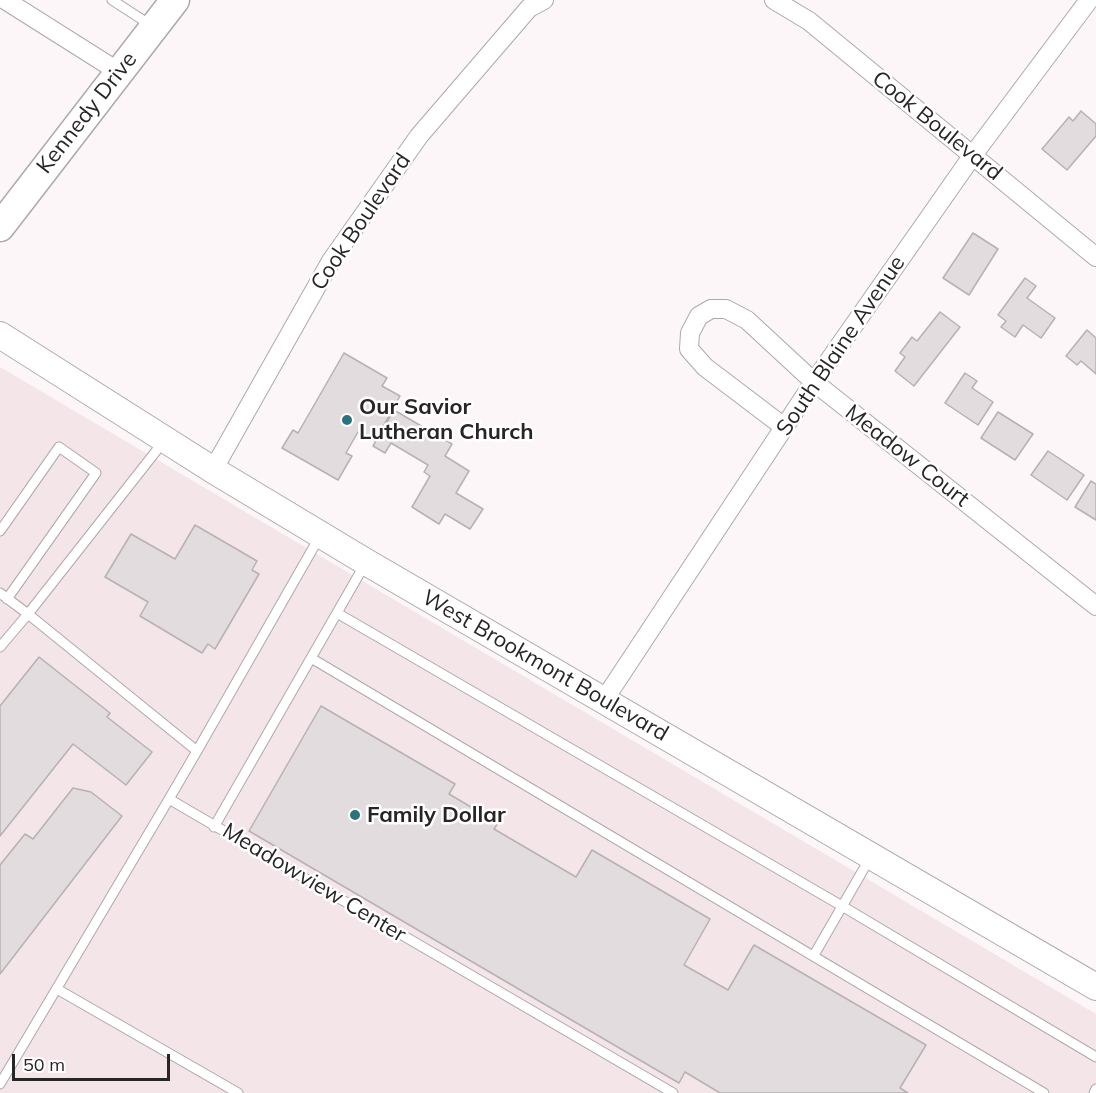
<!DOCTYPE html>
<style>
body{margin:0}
#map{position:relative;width:1096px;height:1093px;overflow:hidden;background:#fdf6f8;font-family:Mulish,sans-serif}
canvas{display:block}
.scale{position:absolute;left:12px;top:1054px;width:158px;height:27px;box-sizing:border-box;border:3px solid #282526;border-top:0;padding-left:8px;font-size:18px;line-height:21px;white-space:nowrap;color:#282526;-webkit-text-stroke:4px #fff;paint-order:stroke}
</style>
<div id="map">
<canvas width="1096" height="1093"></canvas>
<div class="scale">50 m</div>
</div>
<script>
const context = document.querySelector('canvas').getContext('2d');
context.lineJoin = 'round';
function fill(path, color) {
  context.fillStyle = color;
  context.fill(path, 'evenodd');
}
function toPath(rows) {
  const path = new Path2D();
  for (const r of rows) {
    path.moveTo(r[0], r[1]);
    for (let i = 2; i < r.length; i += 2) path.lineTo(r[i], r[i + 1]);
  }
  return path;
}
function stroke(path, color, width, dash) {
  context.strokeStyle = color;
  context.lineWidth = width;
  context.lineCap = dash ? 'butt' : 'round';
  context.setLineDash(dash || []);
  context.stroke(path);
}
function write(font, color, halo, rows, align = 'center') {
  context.font = font + ' Mulish,sans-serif';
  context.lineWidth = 5;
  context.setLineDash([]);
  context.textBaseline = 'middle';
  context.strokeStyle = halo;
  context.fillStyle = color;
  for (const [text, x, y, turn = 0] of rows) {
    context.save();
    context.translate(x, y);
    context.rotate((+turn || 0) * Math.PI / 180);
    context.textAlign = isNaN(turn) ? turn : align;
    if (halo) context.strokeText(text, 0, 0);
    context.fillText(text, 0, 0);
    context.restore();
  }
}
fill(toPath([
 [0,367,1096,1014,1096,1093,0,1093]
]), '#f4e5e9');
const building = toPath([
 [1081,111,1096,124,1096,136,1067,170,1042,149,1069,117,1073,121,1081,111],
 [973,233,998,249,969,295,943,278,973,233],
 [1025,278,1036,286,1027,298,1055,318,1041,338,1023,325,1015,337,1001,327,1006,321,998,315,1025,278],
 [940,312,960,327,914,386,895,371,905,357,900,353,912,337,917,341,940,312],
 [1087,330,1096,338,1096,374,1081,361,1077,365,1066,356,1087,330],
 [344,353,387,378,382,386,400,396,375,441,358,432,346,453,352,456,338,480,282,448,293,430,298,433,344,353],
 [965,373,977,381,972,388,993,402,978,425,945,403,965,373],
 [394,410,452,444,445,456,469,471,456,493,483,509,470,529,445,514,439,524,412,507,430,476,424,472,428,465,391,443,385,453,373,446,394,410],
 [998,412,1033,434,1015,460,981,438,998,412],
 [1048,451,1084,475,1067,500,1031,475,1048,451],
 [1091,481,1096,484,1096,520,1075,507,1091,481],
 [195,525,257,561,252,570,259,574,215,649,208,644,202,653,140,616,148,602,105,577,131,534,175,559,195,525],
 [39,657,110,713,107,717,152,752,126,785,73,744,0,836,0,706,39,657],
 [321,706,455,784,449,794,498,823,494,829,576,877,592,850,710,919,684,965,728,990,754,945,926,1045,900,1088,908,1093,720,1093,685,1072,679,1083,249,831,321,706],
 [73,788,91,792,122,816,0,974,0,865,25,834,33,839,73,788]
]);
fill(building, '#e3dcde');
stroke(building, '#b7b1b2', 1.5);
const service = toPath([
 [112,0,152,26],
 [0,531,59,447,96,473,7,599],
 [0,593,28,614,164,441],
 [337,613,842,906,1096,1057],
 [0,647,28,614,197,751,169,799],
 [311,658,1044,1093],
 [197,751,320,536],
 [214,827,365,564],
 [814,955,870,858],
 [57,989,238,1093],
 [0,1084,169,799,673,1093],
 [1094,1093,1096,1089]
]);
const minor = toPath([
 [5,0,119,72],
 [774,0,809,21,1096,257],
 [784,427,705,367,689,349,690,333,699,316,711,309,726,309,747,320,814,382,1096,606],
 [213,470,331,261,419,136,529,8,544,0],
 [604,700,814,382,973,155,1089,0]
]);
const secondary = toPath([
 [0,335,213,470,366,562,1096,987]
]);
const primary = toPath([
 [0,227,175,0]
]);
stroke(service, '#aea8a9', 11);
stroke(minor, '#aea8a9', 20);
stroke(secondary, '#aea8a9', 28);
stroke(primary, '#aea8a9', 31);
stroke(service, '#fff', 9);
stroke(minor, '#fff', 18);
stroke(secondary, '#fff', 26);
stroke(primary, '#fff', 28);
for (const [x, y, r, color] of [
 [347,420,6,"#2a737c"],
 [355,815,6,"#2a737c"]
]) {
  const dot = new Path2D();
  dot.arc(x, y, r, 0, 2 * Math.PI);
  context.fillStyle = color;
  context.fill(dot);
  stroke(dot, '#fff', 2);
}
write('22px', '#282526', '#fff', [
 ["Kennedy Drive",87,113,-52],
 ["Cook Boulevard",937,126,39],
 ["Cook Boulevard",361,222,-56],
 ["South Blaine Avenue",841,346,-56],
 ["Meadow Court",907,456,38],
 ["West Brookmont Boulevard",545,666,30],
 ["Meadowview Center",314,883,31]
]);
write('bold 22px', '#282526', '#fff', [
 ["Our Savior",359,407],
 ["Lutheran Church",359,432],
 ["Family Dollar",367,815]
], 'left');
</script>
